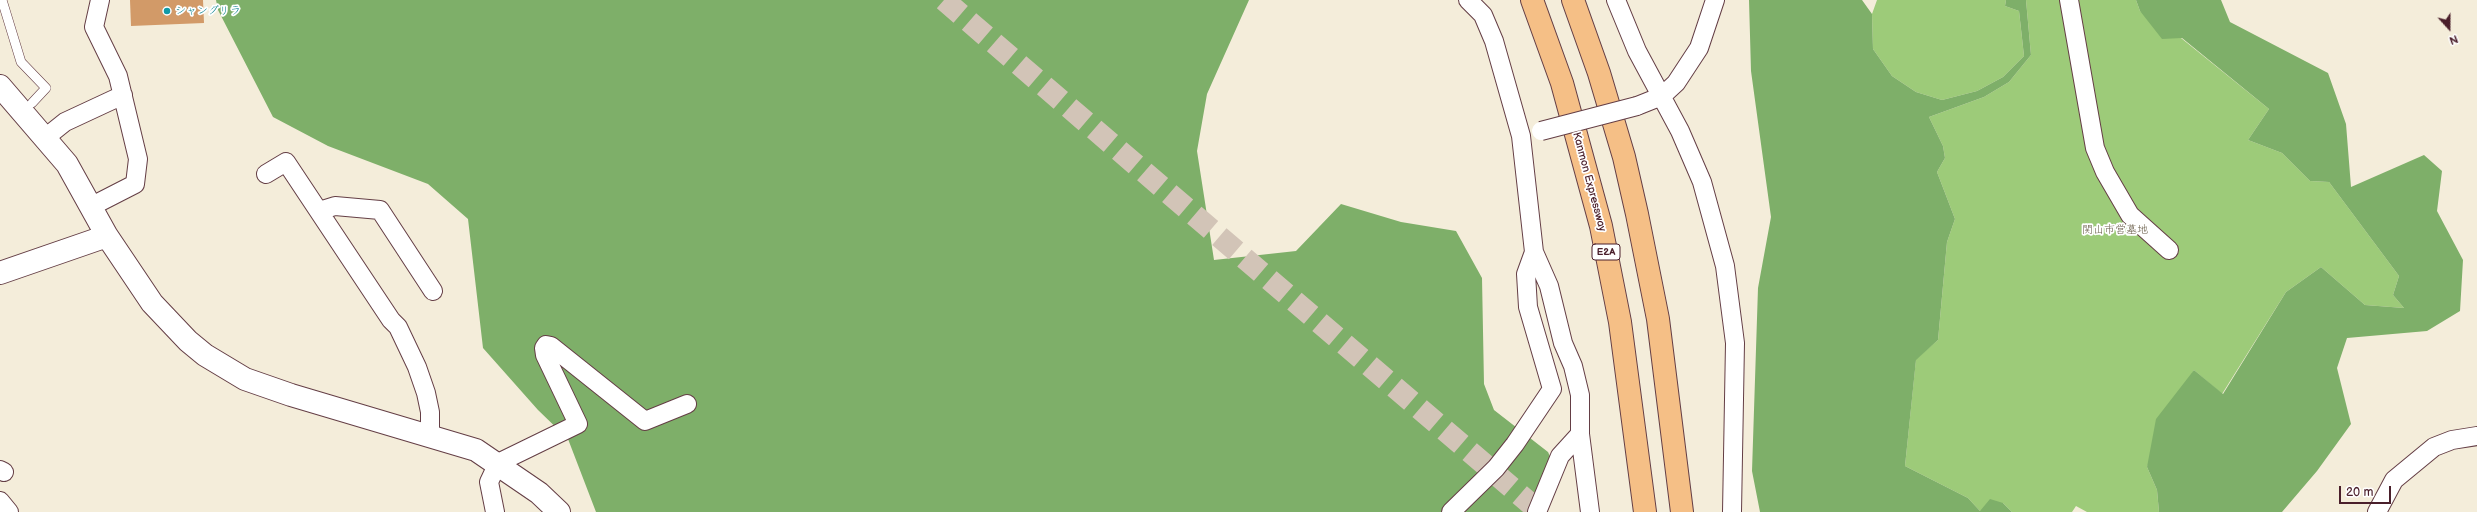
<!DOCTYPE html>
<meta charset="utf-8">
<style>
body{margin:0}
#map{position:relative;width:2477px;height:512px;overflow:hidden;background:#f4edda;font-family:"Balsamiq Sans",sans-serif}
canvas{display:block}
.north{position:absolute;left:2429px;top:8px;width:40px;height:40px;-webkit-text-stroke:3px #fff;paint-order:stroke;rotate:159deg;font-size:11px;font-weight:700;line-height:16px;text-align:center;color:#4a1f2b}
.north::after{content:'';display:block;margin:auto;width:14px;height:18px;background:#4a1f2b;clip-path:polygon(50% 0,100% 100%,50% 72%,0 100%)}
.scale{position:absolute;left:2339px;top:486px;width:52px;height:18px;box-sizing:border-box;border:2px solid #4a1f2b;border-top:0;padding-left:5px;font-size:12px;line-height:14px;white-space:nowrap;color:#4a1f2b;-webkit-text-stroke:3px #fff;paint-order:stroke}
</style>
<div id="map">
<canvas width="2477" height="512"></canvas>
<div class="north">N</div>
<div class="scale">20 m</div>
</div>
<script>
const context = document.querySelector('canvas').getContext('2d');
context.lineJoin = 'round';
function fill(path, color) {
  context.fillStyle = color;
  context.fill(path, 'evenodd');
}
function toPath(rows) {
  const path = new Path2D();
  for (const r of rows) {
    path.moveTo(r[0], r[1]);
    for (let i = 2; i < r.length; i += 2) path.lineTo(r[i], r[i + 1]);
  }
  return path;
}
function stroke(path, color, width, dash) {
  context.strokeStyle = color;
  context.lineWidth = width;
  context.lineCap = dash ? 'butt' : 'round';
  context.setLineDash(dash || []);
  context.stroke(path);
}
function write(font, color, halo, rows, align = 'center') {
  context.font = font + ' "Balsamiq Sans","Klee One",sans-serif';
  context.lineWidth = 3.5;
  context.setLineDash([]);
  context.textBaseline = 'middle';
  context.strokeStyle = halo;
  context.fillStyle = color;
  for (const [text, x, y, turn = 0] of rows) {
    context.save();
    context.translate(x, y);
    context.rotate((+turn || 0) * Math.PI / 180);
    context.textAlign = isNaN(turn) ? turn : align;
    if (halo) context.strokeText(text, 0, 0);
    context.fillText(text, 0, 0);
    context.restore();
  }
}
fill(toPath([
 [1877,0,2006,0,2005,6,2019,11,2024,56,2003,77,1977,91,1942,100,1916,92,1892,76,1873,49,1872,14],
 [2026,0,2136,0,2140,11,2181,38,2269,109,2248,140,2282,153,2310,181,2329,182,2399,276,2393,295,2404,308,2365,305,2321,267,2286,292,2222,394,2194,370,2147,467,2157,490,2159,512,2087,512,2076,506,2072,512,2012,512,2003,503,1980,511,1968,498,1905,466,1916,359,1938,340,1947,242,1955,219,1937,172,1945,158,1943,146,1929,117,1984,97,2009,82,2031,55]
]), '#9dcb79');
fill(toPath([
 [216,0,1249,0,1207,94,1197,151,1214,260,1296,251,1341,204,1401,222,1456,231,1482,278,1484,384,1494,410,1548,452,1554,465,1526,512,596,512,568,439,538,410,483,348,468,219,428,184,328,146,273,117,218,10],
 [1749,0,1862,0,1872,14,1873,49,1892,76,1916,92,1942,100,1977,91,2003,77,2024,56,2019,11,2005,6,2006,0,2026,0,2031,55,2009,82,1984,97,1929,117,1943,146,1945,158,1937,172,1955,219,1947,242,1938,340,1916,360,1905,466,1968,498,1980,511,1990,499,2003,503,2012,512,1760,512,1752,471,1758,288,1771,217,1751,71],
 [2136,0,2221,0,2230,22,2328,73,2346,124,2351,187,2424,155,2442,171,2437,211,2463,260,2460,311,2427,331,2347,338,2337,368,2351,424,2317,471,2282,512,2159,512,2157,490,2147,467,2156,419,2194,370,2223,394,2286,292,2321,267,2365,305,2404,308,2393,295,2399,276,2329,182,2310,181,2282,153,2248,140,2269,109,2182,38,2162,39,2140,11]
]), '#7eaf69');
fill(toPath([
 [130,0,203,0,204,23,131,26]
]), '#d29a68');
stroke(toPath([
 [944,0,1540,512]
]), '#d2c4b7', 22, [22, 11]);
const service = toPath([
 [2,0,21,62,46,88,32,103]
]);
const minor = toPath([
 [1468,0,1483,15,1494,41,1521,136,1534,252,1549,286,1563,343,1573,366,1580,395,1580,434,1590,512],
 [1616,0,1637,51,1680,131,1702,182,1725,266,1735,343,1732,512],
 [2069,0,2095,148,2105,172,2130,215,2169,250],
 [1637,106,1662,96,1676,83,1699,48,1715,0],
 [45,138,65,122,123,95],
 [266,174,286,162,391,320,398,327,417,367,426,393,430,412,430,435],
 [92,206,135,184,138,159,118,76,94,27,100,0],
 [319,211,335,206,380,210,433,291],
 [0,470,4,472],
 [0,501,9,512],
 [495,512,489,482,498,463,578,424,545,355,544,348,546,345,551,346,645,421,687,404],
 [1451,512,1496,468,1515,444,1552,389,1528,307,1526,274,1534,252],
 [1537,512,1560,456,1580,434],
 [2377,512,2394,480,2434,447,2452,440,2477,436]
]);
const tertiary = toPath([
 [0,86,67,164,107,236,152,303,188,341,205,355,245,379,291,395,476,450,539,493,559,512],
 [0,273,107,236]
]);
const motorway = toPath([
 [1532,0,1562,83,1601,226,1620,322,1645,512],
 [1573,0,1599,73,1624,157,1637,214,1658,319,1682,512]
]);
stroke(service, '#643e45', 10);
stroke(minor, '#643e45', 20);
stroke(tertiary, '#643e45', 24);
stroke(motorway, '#643e45', 24);
stroke(service, '#fff', 9);
stroke(minor, '#fff', 18);
stroke(tertiary, '#fff', 22);
stroke(motorway, '#f5bf86', 22);
const minorBridge = toPath([
 [1541,131,1637,106]
]);
stroke(minorBridge, '#643e45', 20, []);
stroke(minorBridge, '#fff', 18);
for (const [x, y, r, color] of [
 [167,11,4,"#0f9aa8"]
]) {
  const dot = new Path2D();
  dot.arc(x, y, r, 0, 2 * Math.PI);
  context.fillStyle = color;
  context.fill(dot);
  stroke(dot, '#fff', 1.5);
}
for (const [x, y, w] of [
 [1606,252,28]
]) {
  const box = new Path2D();
  box.roundRect(x - w / 2, y - 8, w, 16, 3);
  context.fillStyle = '#fff';
  context.fill(box);
  stroke(box, '#4a1f2b', 1);
}
write('bold 10px', '#4a1f2b', null, [
 ["E2A",1606,252]
]);
write('11px', '#0d838f', '#fff', [
 ["シャングリラ",175,11]
], 'left');
write('11px', '#4a1f2b', '#fff', [
 ["Kanmon Expressway",1589,182,75]
]);
write('11px', '#675b46', '#fff', [
 ["関山市営墓地",2115,230]
]);
</script>
